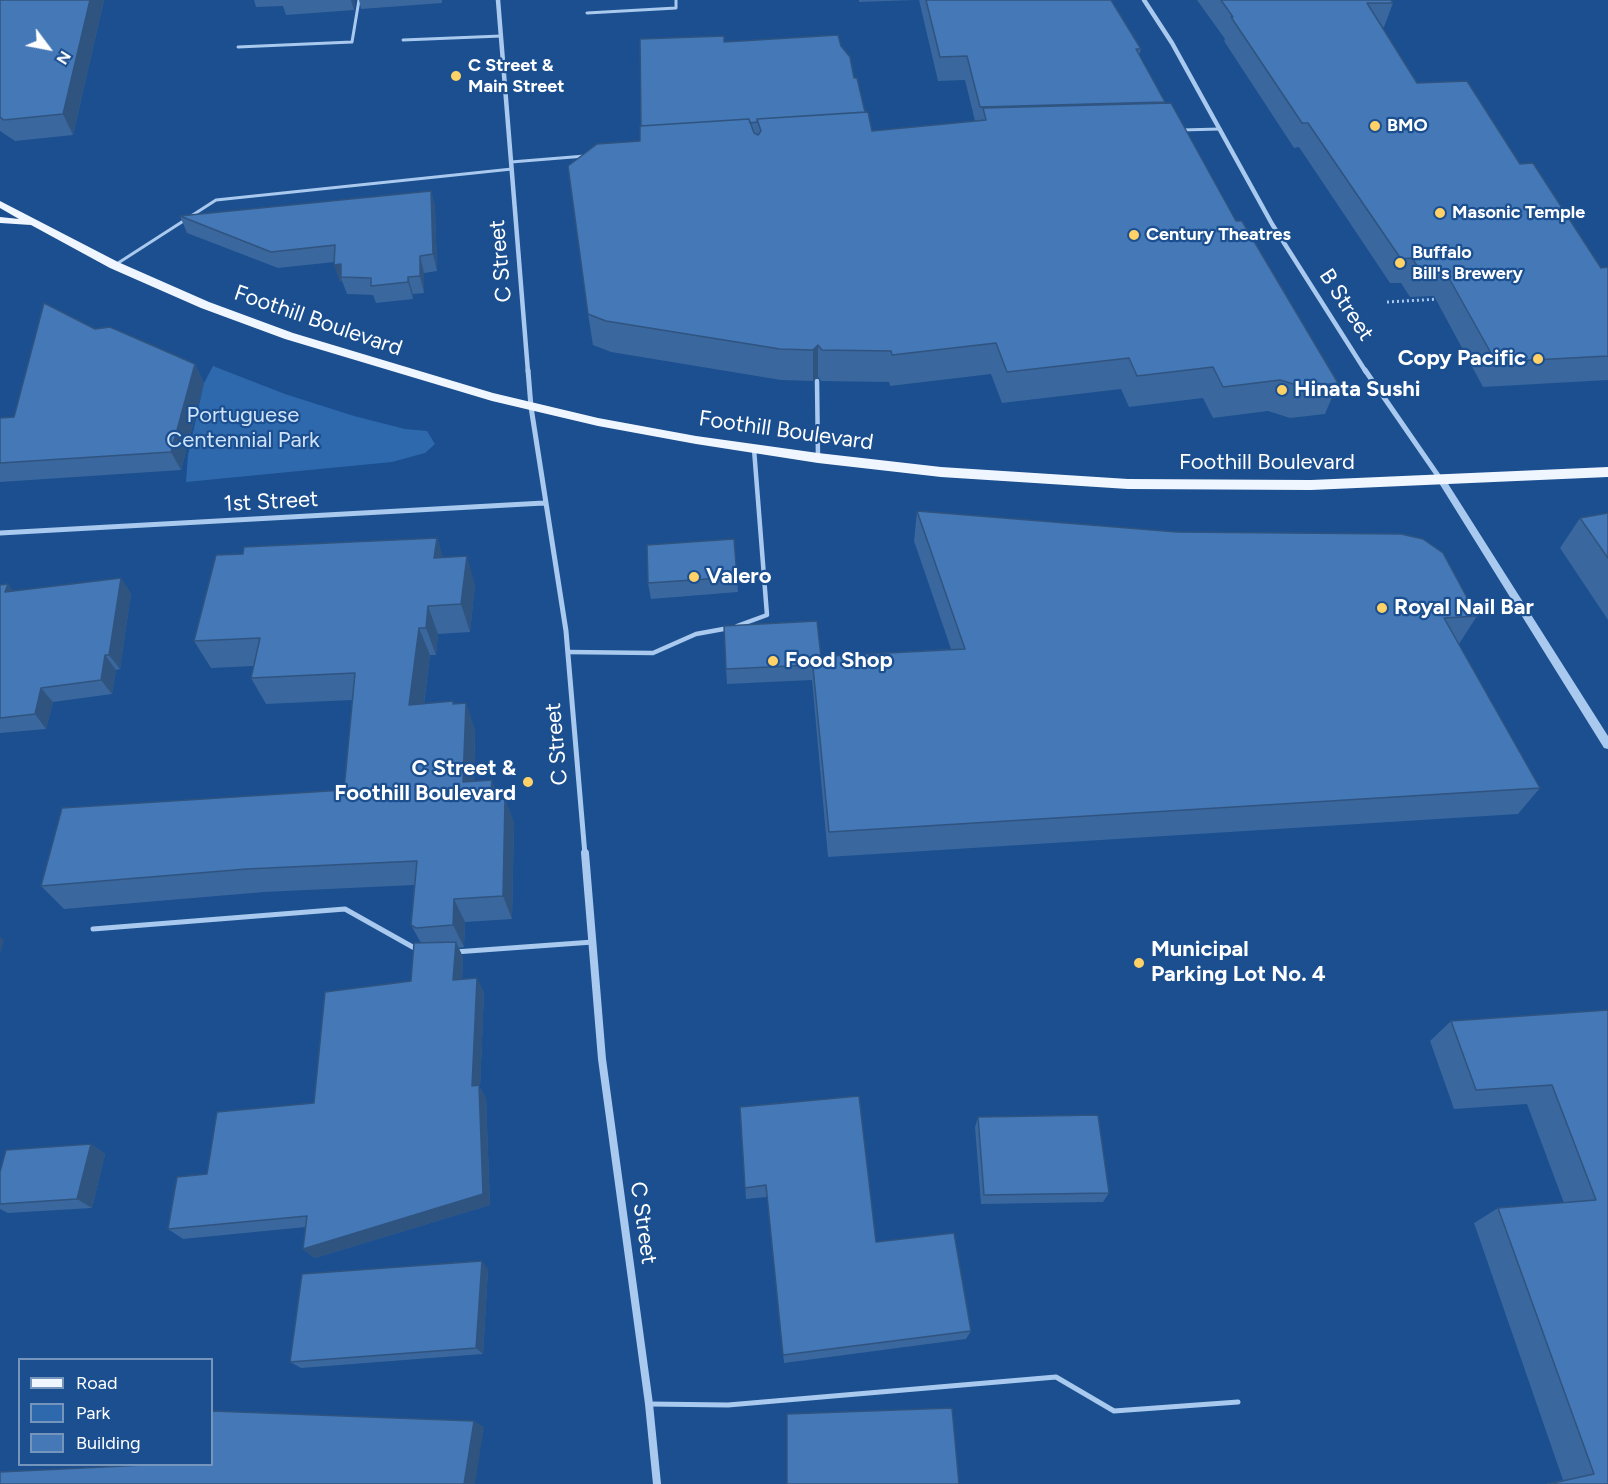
<!DOCTYPE html>
<style>
body{margin:0}
#map{position:relative;width:1608px;height:1484px;overflow:hidden;background:#1b4f8f;font-family:Figtree,sans-serif}
canvas{display:block}
.legend{position:absolute;left:18px;top:1358px;width:195px;height:108px;box-sizing:border-box;background:#1b4f8f;border:2px solid #7695bc;margin:0;padding:8px 10px;list-style:none;font-size:18px;color:#fff}
.legend li{display:flex;align-items:center;gap:12px;height:30px}
.legend b{width:30px;border:2px solid #7695bc}
.north{position:absolute;left:18px;top:18px;width:60px;height:60px;-webkit-text-stroke:4px #1b4f8f;paint-order:stroke;rotate:122deg;font-size:16px;font-weight:700;line-height:24px;text-align:center;color:#fff}
.north::after{content:'';display:block;margin:auto;width:21px;height:27px;background:#fff;clip-path:polygon(50% 0,100% 100%,50% 72%,0 100%)}
</style>
<div id="map">
<canvas width="1608" height="1484"></canvas>
<ul class="legend">
<li><b style="height:8px;background:#f0f6ff"></b>Road</li>
<li><b style="height:16px;background:#2e69ad"></b>Park</li>
<li><b style="height:16px;background:#4478b7"></b>Building</li>
</ul>
<div class="north">N</div>
</div>
<script>
const context = document.querySelector('canvas').getContext('2d');
context.lineJoin = 'round';
function fill(path, color) {
  context.fillStyle = color;
  context.fill(path, 'evenodd');
}
function toPath(rows) {
  const path = new Path2D();
  for (const r of rows) {
    path.moveTo(r[0], r[1]);
    for (let i = 2; i < r.length; i += 2) path.lineTo(r[i], r[i + 1]);
  }
  return path;
}
function stroke(path, color, width, dash) {
  context.strokeStyle = color;
  context.lineWidth = width;
  context.lineCap = dash ? 'butt' : 'round';
  context.setLineDash(dash || []);
  context.stroke(path);
}
function write(font, color, halo, rows, align = 'center') {
  context.font = font + ' Figtree,sans-serif';
  context.lineWidth = 4.5;
  context.setLineDash([]);
  context.textBaseline = 'middle';
  context.strokeStyle = halo;
  context.fillStyle = color;
  for (const [text, x, y, turn = 0] of rows) {
    context.save();
    context.translate(x, y);
    context.rotate((+turn || 0) * Math.PI / 180);
    context.textAlign = isNaN(turn) ? turn : align;
    if (halo) context.strokeText(text, 0, 0);
    context.fillText(text, 0, 0);
    context.restore();
  }
}
fill(toPath([
 [213,366,285,394,354,416,405,429,427,431,435,444,425,453,392,462,186,482,188,455,204,383]
]), '#2e69ad');
stroke(toPath([
 [1387,302,1440,299]
]), '#a9c9ee', 3, [2, 3]);
stroke(toPath([
 [587,13,676,8,676,0],
 [403,40,501,36],
 [238,47,352,42,359,0],
 [1181,130,1220,129],
 [511,162,585,156],
 [115,265,216,200,512,169]
]), '#a9c9ee', 3);
stroke(toPath([
 [817,381,818,458],
 [737,626,767,615,754,449],
 [568,652,653,653,696,634,729,628]
]), '#a9c9ee', 4.5);
stroke(toPath([
 [93,929,345,909,418,950],
 [455,952,593,942],
 [649,1404,728,1405,1056,1377,1114,1411,1238,1402]
]), '#a9c9ee', 5);
stroke(toPath([
 [498,0,528,372],
 [1144,0,1172,43,1272,224,1366,372]
]), '#a9c9ee', 4.5);
stroke(toPath([
 [528,370,531,407,566,631,585,855],
 [1365,370,1441,480],
 [0,533,544,503]
]), '#a9c9ee', 5);
stroke(toPath([
 [585,853,602,1059,649,1404,657,1484]
]), '#a9c9ee', 8);
fill(toPath([
 [1442,478,1445,479,1608,736,1608,749,1604,748,1439,483,1437,481,1439,479,1442,478]
]), '#a9c9ee');
fill(toPath([
 [0,201,118,262,209,302,293,333,493,393,598,418,696,436,818,453,941,467,1128,479,1311,480,1608,467,1608,477,1311,490,1128,489,941,477,818,463,696,444,598,426,492,401,285,339,201,308,110,268,31,225,0,223,0,217,19,219,0,208,0,201]
]), '#f0f6ff');
fill(toPath([
 [0,0,104,0,73,135,15,141,0,131],
 [254,0,355,0,354,10,286,15,283,6,256,7],
 [359,0,442,0,442,3,361,9],
 [859,0,915,0,859,2],
 [919,0,1111,0,1141,49,1139,56,1165,102,1236,221,1338,383,1325,414,1290,418,1268,411,1213,418,1203,398,1129,407,1121,389,1002,403,991,374,890,386,889,382,821,381,818,377,813,381,781,380,611,352,593,345,588,314,640,141,641,126,724,42,841,46,854,78,872,131,975,121,965,80,938,81],
 [1197,0,1391,0,1393,3,1384,27,1382,27,1417,83,1520,164,1601,268,1608,267,1608,380,1483,387,1434,296,1410,297,1401,283,1390,283,1299,147,1294,148,1224,41,1225,39],
 [431,191,435,207,437,271,424,273,424,293,413,294,413,299,376,303,373,295,347,294,342,281,340,282,334,262,278,268,187,233,180,216],
 [95,329,195,364,204,383,181,470,0,482,0,418,14,417],
 [917,511,1477,616,1459,644,1540,788,1518,814,828,857,812,680,727,684,726,669,821,657,951,649,914,541],
 [1608,513,1608,620,1560,548,1580,518],
 [437,538,443,558,475,585,470,632,438,634,436,655,430,655,424,704,453,701,454,704,475,729,474,781,499,799,505,799,514,823,512,919,465,922,464,947,458,948,463,957,462,980,484,992,480,1088,486,1098,490,1205,315,1258,303,1249,306,1227,183,1239,168,1229,207,1174,314,1103,411,981,421,943,411,925,414,885,264,892,64,909,41,886,344,790,352,700,266,704,251,678,254,666,211,668,194,641,243,554],
 [737,577,738,592,651,599,648,583],
 [8,584,13,591,131,593,120,669,116,670,112,694,53,702,46,729,0,733,0,585],
 [1608,1010,1608,1484,1546,1484,1563,1480,1474,1223,1498,1208,1564,1203,1527,1104,1454,1109,1430,1041,1451,1021],
 [740,1107,876,1242,971,1331,966,1339,784,1363,767,1197,746,1199],
 [978,1117,1109,1193,1103,1202,981,1204,975,1127],
 [91,1144,105,1154,92,1208,8,1213,0,1209,0,1172],
 [488,1269,483,1354,301,1368,290,1362]
]), '#3a679d');
fill(toPath([
 [90,0,104,0,73,135,63,114],
 [351,0,355,0,354,10],
 [431,191,435,207,437,271,433,254],
 [420,256,424,273,424,293,420,276],
 [341,264,341,277,342,281,340,282,334,265],
 [408,277,413,294,413,299,408,282],
 [818,345,818,377,813,381,813,350],
 [195,364,204,383,181,470,171,452],
 [437,538,446,566,434,558],
 [467,556,475,585,470,632,461,604],
 [121,578,131,593,120,669,109,655],
 [8,584,19,599,5,592],
 [428,606,438,634,436,655,426,628],
 [419,628,430,655,420,732,409,705],
 [105,655,116,670,112,694,101,680],
 [41,688,53,702,46,729,35,714],
 [466,703,475,729,473,807,463,782],
 [492,780,501,805,490,800],
 [505,799,514,823,512,919,503,896],
 [454,899,465,922,464,947,453,925],
 [0,937,4,940,0,954],
 [456,942,463,957,461,994,453,980],
 [477,978,484,992,480,1088,486,1098,490,1205,315,1258,303,1249,472,1086],
 [91,1144,105,1154,92,1208,77,1199],
 [482,1261,488,1269,483,1354,476,1348],
 [474,1421,484,1427,475,1484,464,1484]
]), '#305480');
const building = toPath([
 [0,0,90,0,63,114,4,120,0,117,0,0],
 [926,0,1111,0,1141,49,1136,49,1165,102,980,107,967,56,940,57,926,0],
 [1221,0,1391,0,1393,3,1367,3,1417,83,1467,81,1520,164,1533,163,1601,268,1608,267,1608,356,1496,362,1445,271,1421,272,1412,258,1401,259,1308,123,1302,123,1231,17,1233,17,1221,0],
 [838,35,841,46,850,57,854,78,857,78,865,112,757,119,757,122,750,123,749,119,641,126,640,39,724,36,724,42,838,35],
 [1171,103,1236,221,1242,221,1338,383,1303,387,1280,380,1223,387,1213,367,1137,376,1129,358,1007,372,996,343,892,355,891,351,822,350,818,345,813,350,780,349,606,321,588,314,568,166,597,144,640,141,640,126,749,119,754,133,758,135,761,131,757,119,868,112,872,131,986,120,983,108,1171,103],
 [431,191,433,254,420,256,420,276,408,277,408,282,371,286,371,278,341,277,341,264,334,265,335,245,271,252,180,216,431,191],
 [44,303,95,329,110,327,195,364,171,452,0,463,0,418,14,417,44,303],
 [917,511,1177,532,1401,534,1423,539,1443,553,1477,616,1444,618,1540,788,829,832,812,657,965,649,917,511],
 [1608,513,1608,558,1580,518,1608,513],
 [437,538,434,558,467,556,461,604,428,606,426,628,419,628,409,705,453,701,453,704,466,703,463,782,492,780,490,800,505,799,503,896,454,899,453,925,416,928,411,925,417,861,247,869,41,886,62,808,344,790,355,673,251,678,260,638,194,641,216,555,243,554,244,547,437,538],
 [734,539,737,577,648,583,647,545,734,539],
 [121,578,109,655,105,655,101,680,41,688,35,714,0,718,0,585,8,584,5,592,121,578],
 [817,621,821,657,812,657,812,665,726,669,724,626,817,621],
 [456,942,453,980,477,978,472,1086,479,1085,483,1194,303,1249,307,1216,168,1229,177,1177,207,1174,217,1112,314,1103,325,992,411,981,414,943,456,942],
 [1608,1010,1608,1484,1549,1484,1594,1474,1498,1208,1596,1200,1552,1085,1476,1090,1451,1021,1608,1010],
 [859,1096,876,1242,954,1233,971,1331,783,1355,766,1185,745,1188,740,1107,859,1096],
 [1098,1115,1109,1193,984,1195,978,1117,1098,1115],
 [91,1144,77,1199,0,1204,0,1172,6,1150,91,1144],
 [482,1261,476,1348,290,1362,302,1274,482,1261],
 [952,1408,959,1484,787,1484,787,1414,952,1408],
 [212,1411,474,1421,464,1484,0,1484,0,1472,165,1464,212,1464,212,1411]
]);
fill(building, '#4478b7');
stroke(building, '#305480', 1.5);
for (const [x, y, r, color] of [
 [456,76,6,"#ffd166"],
 [1375,126,6,"#ffd166"],
 [1440,213,6,"#ffd166"],
 [1134,235,6,"#ffd166"],
 [1400,263,6,"#ffd166"],
 [1538,359,6,"#ffd166"],
 [1282,390,6,"#ffd166"],
 [694,577,6,"#ffd166"],
 [1382,608,6,"#ffd166"],
 [773,661,6,"#ffd166"],
 [528,782,6,"#ffd166"],
 [1139,963,6,"#ffd166"]
]) {
  const dot = new Path2D();
  dot.arc(x, y, r, 0, 2 * Math.PI);
  context.fillStyle = color;
  context.fill(dot);
  stroke(dot, '#1b4f8f', 2);
}
write('bold 18px', '#fff', '#1b4f8f', [
 ["C Street &",468,66],
 ["Main Street",468,87],
 ["BMO",1387,126],
 ["Masonic Temple",1452,213],
 ["Century Theatres",1146,235],
 ["Buffalo",1412,253],
 ["Bill's Brewery",1412,274]
], 'left');
write('22px', '#fff', '#1b4f8f', [
 ["C Street",501,261,-95],
 ["B Street",1346,305,57],
 ["Foothill Boulevard",318,321,19],
 ["Foothill Boulevard",786,431,8],
 ["Foothill Boulevard",1267,463],
 ["1st Street",271,502,-3],
 ["C Street",557,744,-95],
 ["C Street",643,1223,82]
]);
write('bold 22px', '#fff', '#1b4f8f', [
 ["Copy Pacific",1526,359,"right"],
 ["Hinata Sushi",1294,390],
 ["Valero",706,577],
 ["Royal Nail Bar",1394,608],
 ["Food Shop",785,661],
 ["C Street &",516,769,"right"],
 ["Foothill Boulevard",516,794,"right"],
 ["Municipal",1151,950],
 ["Parking Lot No. 4",1151,975]
], 'left');
write('22px', '#cfe3fa', '#1b4f8f', [
 ["Portuguese",243,416],
 ["Centennial Park",243,441]
]);
</script>
